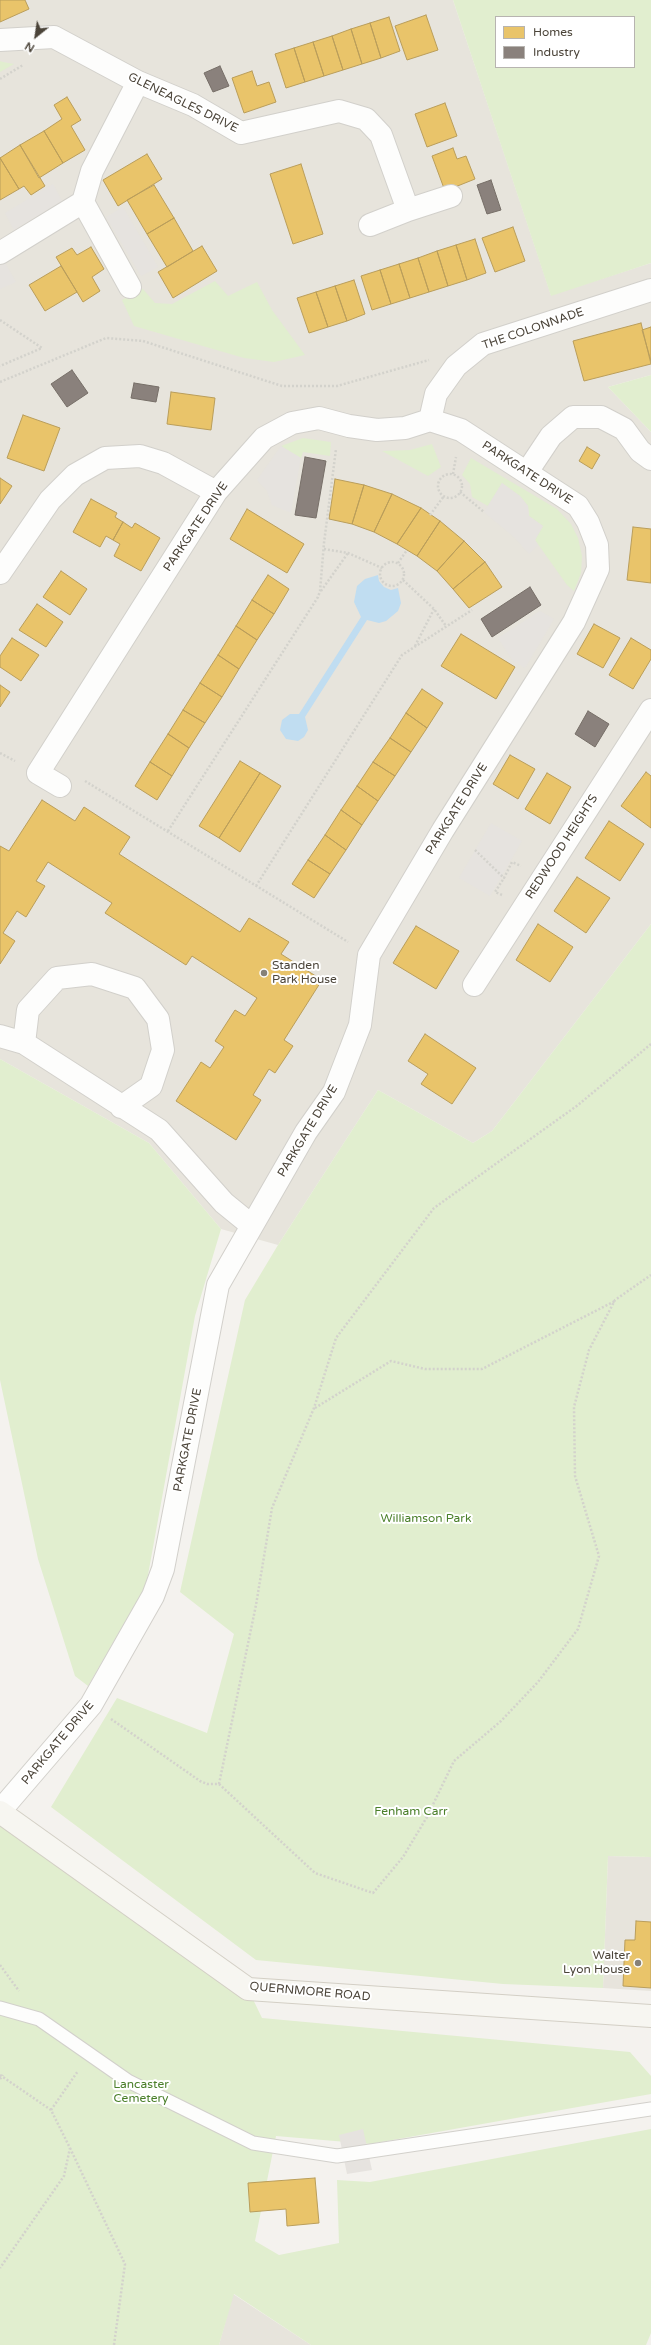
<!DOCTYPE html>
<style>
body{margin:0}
#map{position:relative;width:651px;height:2345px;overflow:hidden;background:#f4f2ee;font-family:"Varela Round",sans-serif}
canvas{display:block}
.legend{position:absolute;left:495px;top:16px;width:140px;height:52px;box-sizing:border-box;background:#fff;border:1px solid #b7b4b0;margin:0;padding:5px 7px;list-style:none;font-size:12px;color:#4b4439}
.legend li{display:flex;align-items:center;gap:8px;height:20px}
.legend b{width:20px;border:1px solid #b7b4b0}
.north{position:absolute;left:16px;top:16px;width:40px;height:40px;-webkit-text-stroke:3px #fff;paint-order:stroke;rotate:210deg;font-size:11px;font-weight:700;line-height:16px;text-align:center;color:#4b4439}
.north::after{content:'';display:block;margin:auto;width:14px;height:18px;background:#4b4439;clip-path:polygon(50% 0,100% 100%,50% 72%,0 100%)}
</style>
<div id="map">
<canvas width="651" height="2345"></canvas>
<ul class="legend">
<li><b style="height:11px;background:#e9c46a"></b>Homes</li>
<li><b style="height:11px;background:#8a817c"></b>Industry</li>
</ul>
<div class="north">N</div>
</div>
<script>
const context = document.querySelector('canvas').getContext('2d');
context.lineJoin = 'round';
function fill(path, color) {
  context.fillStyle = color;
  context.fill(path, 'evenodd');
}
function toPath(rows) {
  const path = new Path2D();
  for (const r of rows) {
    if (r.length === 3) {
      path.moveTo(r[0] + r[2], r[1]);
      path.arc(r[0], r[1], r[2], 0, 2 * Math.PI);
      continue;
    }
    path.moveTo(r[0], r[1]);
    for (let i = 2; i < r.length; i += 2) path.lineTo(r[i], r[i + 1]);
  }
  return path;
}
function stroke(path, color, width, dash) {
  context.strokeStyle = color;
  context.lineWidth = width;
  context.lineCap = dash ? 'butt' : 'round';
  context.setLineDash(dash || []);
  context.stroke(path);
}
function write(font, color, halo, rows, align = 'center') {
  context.font = font + ' "Varela Round",sans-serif';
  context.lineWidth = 4;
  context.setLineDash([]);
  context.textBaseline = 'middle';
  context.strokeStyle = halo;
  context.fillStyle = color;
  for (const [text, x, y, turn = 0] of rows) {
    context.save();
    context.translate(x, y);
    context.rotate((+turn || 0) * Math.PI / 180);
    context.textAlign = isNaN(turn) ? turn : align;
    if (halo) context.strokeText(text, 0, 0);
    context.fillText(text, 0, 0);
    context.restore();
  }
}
fill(toPath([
 [0,0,453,0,551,295,651,263,651,375,608,387,651,432,651,924,492,1131,473,1143,378,1090,278,1245,221,1229,149,1143,0,1059],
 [608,1856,651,1857,651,1991,603,1988],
 [233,2294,311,2345,219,2345]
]), '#e7e4dc');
fill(toPath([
 [453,0,651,0,651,263,551,296],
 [496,17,634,17,634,67,496,67],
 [0,61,3,62,14,64,0,72],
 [215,281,228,296,257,282,272,310,305,355,274,362,244,358,134,326,122,300,143,289,155,303,172,304],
 [651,375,651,432,608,387],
 [303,438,331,442,330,456,303,452,301,458,281,446],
 [432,444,441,467,428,476,382,451,410,450],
 [471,458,557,509,571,524,578,538,582,556,581,573,574,591,567,585,535,540,543,526,529,516,528,506,520,496,502,483,488,506,472,497,470,484,462,475],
 [651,924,651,1857,608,1856,603,1988,503,1984,256,1960,51,1807,117,1698,207,1733,234,1634,180,1592,245,1300,278,1245,378,1090,473,1143,492,1131],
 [0,1059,149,1143,221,1229,195,1316,146,1586,88,1686,75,1676,38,1559,0,1380],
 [0,1812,248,1989,262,2018,630,2052,651,2076,651,2094,370,2144,276,2136,255,2241,279,2255,339,2243,337,2180,370,2182,651,2129,651,2333,646,2345,311,2345,234,2294,219,2345,0,2345]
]), '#e1eecf');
fill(toPath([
 [53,184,62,201,14,230,5,213],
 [123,207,158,267,141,276,106,217],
 [0,254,16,282,0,289],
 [281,446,301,458,291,513,272,505,267,491,257,480],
 [502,483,520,496,528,506,529,516,543,526,535,540,538,545,529,554,515,538,484,512],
 [540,611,554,619,525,668,513,661,498,638],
 [491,823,522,841,490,896,459,878],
 [363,2129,372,2170,347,2174,339,2135]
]), '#e6e3df');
fill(toPath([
 [378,575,379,581,384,587,391,590,398,588,401,603,398,611,386,621,379,623,367,620,305,717,308,730,304,737,298,741,286,739,280,730,282,720,290,714,299,714,361,617,354,602,357,586,365,579]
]), '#c0ddf1');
const homes = toPath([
 [0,0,25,0,29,9,0,22,0,0],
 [426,15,438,50,407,60,395,26,426,15],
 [389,17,400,51,381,58,370,23,389,17],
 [370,23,381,58,362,64,351,29,370,23],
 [351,29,362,64,343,70,332,36,351,29],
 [332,36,343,70,324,76,313,42,332,36],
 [313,42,324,76,305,82,294,48,313,42],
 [294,48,305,82,286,88,275,54,294,48],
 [252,71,257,86,269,82,276,102,244,113,232,78,252,71],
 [67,97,81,120,71,126,85,150,63,163,44,131,62,119,54,105,67,97],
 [445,103,457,136,427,147,415,114,445,103],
 [44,131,63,163,39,178,20,145,44,131],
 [20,145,45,186,31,195,24,186,19,189,0,158,20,145],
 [453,148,457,159,466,156,475,179,445,191,432,156,453,148],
 [147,154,162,179,118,206,103,180,147,154],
 [0,158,19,189,0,200,0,158],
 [301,164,323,234,293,244,270,174,301,164],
 [154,185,174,218,147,234,127,200,154,185],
 [174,218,193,251,167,267,147,234,174,218],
 [513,227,525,261,495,272,482,238,513,227],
 [475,239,486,273,467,280,456,245,475,239],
 [456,245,467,280,448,286,437,251,456,245],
 [202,246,217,271,173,298,158,272,202,246],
 [91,247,104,269,92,277,100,291,83,302,56,257,72,248,77,255,91,247],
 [437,251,448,286,429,292,418,258,437,251],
 [418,258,429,292,410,298,399,264,418,258],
 [399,264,410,298,391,304,380,270,399,264],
 [61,266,77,292,45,311,29,285,61,266],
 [380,270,391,304,372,310,361,276,380,270],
 [354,280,365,314,347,321,335,286,354,280],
 [335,286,347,321,328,327,316,292,335,286],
 [316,292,328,327,309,333,297,298,316,292],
 [641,323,651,364,584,381,573,341,641,323],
 [651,327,651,361,642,330,651,327],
 [171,392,215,398,211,430,167,424,171,392],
 [23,415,60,428,44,471,7,458,23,415],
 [587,447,600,455,592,469,579,461,587,447],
 [0,478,12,486,0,504,0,478],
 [335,479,364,485,352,524,329,519,335,479],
 [364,485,392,494,374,532,352,524,364,485],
 [392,494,421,508,397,544,374,532,392,494],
 [91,499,117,513,115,517,123,522,113,540,106,536,100,547,73,532,91,499],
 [421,508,440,521,417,556,397,544,421,508],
 [247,509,304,544,287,573,230,539,247,509],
 [440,521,464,541,437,571,417,556,440,521],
 [123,522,132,528,135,523,160,538,141,571,114,556,120,544,113,540,123,522],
 [633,527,651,529,651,583,627,580,633,527],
 [464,541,485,562,453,589,437,571,464,541],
 [485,562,502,587,469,608,453,589,485,562],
 [61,571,87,589,70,615,43,597,61,571],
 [268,575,289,589,274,614,252,600,268,575],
 [252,600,274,614,257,640,236,626,252,600],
 [37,604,63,622,46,647,19,630,37,604],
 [594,624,620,638,603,668,577,654,594,624],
 [236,626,257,640,239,669,218,655,236,626],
 [461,634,515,667,496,699,441,666,461,634],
 [12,638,39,655,21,681,0,667,0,656,12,638],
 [631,638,651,650,651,659,633,689,609,675,631,638],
 [218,655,239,669,222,697,200,683,218,655],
 [200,683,222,697,205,723,183,710,200,683],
 [0,685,10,692,0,707,0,685],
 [422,689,443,703,427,728,406,713,422,689],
 [183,710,205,723,189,748,168,734,183,710],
 [406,713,427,728,411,752,390,738,406,713],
 [168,734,189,748,172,776,150,762,168,734],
 [390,738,411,752,395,776,373,762,390,738],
 [510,755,535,769,518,799,493,784,510,755],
 [240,761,260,773,219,838,199,826,240,761],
 [150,762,172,776,157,800,135,786,150,762],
 [373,762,395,776,378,801,357,786,373,762],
 [646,772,651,776,651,828,621,806,646,772],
 [260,773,281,786,240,852,219,838,260,773],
 [547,773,571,787,550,824,525,809,547,773],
 [357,786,378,801,362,825,341,810,357,786],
 [42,800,75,821,84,807,130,837,119,854,240,932,249,918,289,942,281,954,322,980,284,1040,293,1046,275,1073,269,1069,253,1095,261,1100,236,1140,176,1101,201,1062,210,1068,224,1047,215,1041,235,1010,245,1016,257,998,192,956,186,965,105,913,112,903,48,862,36,881,45,886,26,917,17,911,3,933,15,941,0,964,0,846,9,851,42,800],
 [341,810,362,825,346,850,325,835,341,810],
 [609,821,644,844,620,881,585,858,609,821],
 [325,835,346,850,330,874,308,860,325,835],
 [308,860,330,874,314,898,292,884,308,860],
 [577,877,610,898,586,933,554,911,577,877],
 [538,924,573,947,550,982,516,960,538,924],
 [416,926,459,951,436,989,393,963,416,926],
 [425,1034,476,1068,452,1104,421,1084,428,1074,408,1061,425,1034],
 [636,1921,651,1922,651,1988,623,1986,625,1940,635,1940,636,1921],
 [315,2178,319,2223,287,2226,286,2209,250,2212,248,2183,315,2178]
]);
fill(homes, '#e9c46a');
stroke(homes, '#ba9e5b', 1);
const industry = toPath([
 [220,66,229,86,213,92,204,73,220,66],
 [491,180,501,210,487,214,477,185,491,180],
 [72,370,88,393,67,407,51,384,72,370],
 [134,383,159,387,156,402,131,398,134,383],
 [305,457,326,461,316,518,295,515,305,457],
 [530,587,541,605,492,637,481,619,530,587],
 [588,711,609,724,595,747,575,734,588,711]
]);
fill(industry, '#8a817c');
stroke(industry, '#776f68', 1);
const lane = toPath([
 [0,2008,39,2019,128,2081,253,2143,337,2156,651,2109]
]);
const street = toPath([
 [0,40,54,37,138,82,193,105,241,133,339,111,366,119,381,135,408,210,451,196],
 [83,202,130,287],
 [370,225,408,210],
 [0,253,83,202,92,171,138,82],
 [430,420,436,394,456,366,483,344,651,290],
 [527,472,551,436,573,417,601,417,624,429,640,451,651,459],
 [0,573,50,500,75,475,105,458,140,456,163,463,216,492],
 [474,985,651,710],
 [0,1036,24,1043,159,1130,224,1203,251,1225],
 [24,1043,28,1010,57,978,92,974,135,988,158,1019,163,1050,151,1086,121,1107],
 [0,1811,91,1705,153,1596,163,1569,218,1285,306,1132,334,1092,360,1025,369,955,443,830,574,622,598,569,597,545,588,522,578,506,461,430,430,420,405,428,377,430,349,426,319,418,292,423,264,438,216,492,38,773,60,786]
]);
const secondary = toPath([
 [0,1812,248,1989,651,2016]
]);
stroke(lane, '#d2d0cb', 15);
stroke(street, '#d2d0cb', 24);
stroke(secondary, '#d3cfc5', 24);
stroke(toPath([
 [0,79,23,65],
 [0,320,42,348,0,366],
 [0,382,106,338,143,341,282,386,337,386,429,360],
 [453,474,456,457],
 [450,486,12],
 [460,492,484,512],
 [430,515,444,496],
 [324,549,348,553,382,568],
 [392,574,12],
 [398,563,407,550],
 [403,580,434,609,446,626],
 [321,591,348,553],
 [415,646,434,609],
 [0,753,15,761],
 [85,781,348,942],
 [168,831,318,597,320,591,324,543,336,449],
 [475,850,504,878,512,862,521,866],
 [256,886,402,655,472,610],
 [502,895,495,892,504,878],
 [315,1408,391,1361,425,1369,482,1369,615,1301],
 [111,1719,200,1781,207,1784,219,1784,256,1605,272,1508,314,1408,336,1338,434,1208,578,1105,651,1044],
 [219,1784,315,1873,373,1893,403,1857,427,1817,454,1761,501,1721,538,1682,578,1629,599,1556,575,1476,574,1407,589,1350,615,1300,651,1275],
 [0,1965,19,1991],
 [0,2075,51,2110,70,2148,64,2176,0,2268],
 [0,2079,3,2075],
 [51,2110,78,2071],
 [70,2148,125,2264,114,2345]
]), '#d3d2cc', 2.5, [2, 2]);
stroke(lane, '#fdfdfc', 13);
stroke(street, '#fdfdfc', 22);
stroke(secondary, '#f7f6f1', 22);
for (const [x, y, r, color] of [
 [264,973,4,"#868178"],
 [638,1963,4,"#868178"]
]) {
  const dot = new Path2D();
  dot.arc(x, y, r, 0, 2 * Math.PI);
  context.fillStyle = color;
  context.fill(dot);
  stroke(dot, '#fff', 1.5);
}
write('12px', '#4b4439', '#fff', [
 ["GLENEAGLES DRIVE",183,103,26],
 ["THE COLONNADE",533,329,-19],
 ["PARKGATE DRIVE",527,473,33],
 ["PARKGATE DRIVE",196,527,-56],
 ["PARKGATE DRIVE",457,809,-58],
 ["REDWOOD HEIGHTS",562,847,-57],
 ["PARKGATE DRIVE",308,1131,-59],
 ["PARKGATE DRIVE",188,1440,-79],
 ["PARKGATE DRIVE",58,1743,-50],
 ["QUERNMORE ROAD",310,1992,5]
]);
write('12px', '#4b4439', '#fff', [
 ["Standen",272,966],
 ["Park House",272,980],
 ["Walter",630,1956,"right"],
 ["Lyon House",630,1970,"right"]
], 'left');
write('12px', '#4a7f2a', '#fff', [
 ["Williamson Park",426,1519],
 ["Fenham Carr",411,1812],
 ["Lancaster",141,2085],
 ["Cemetery",141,2099]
]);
</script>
